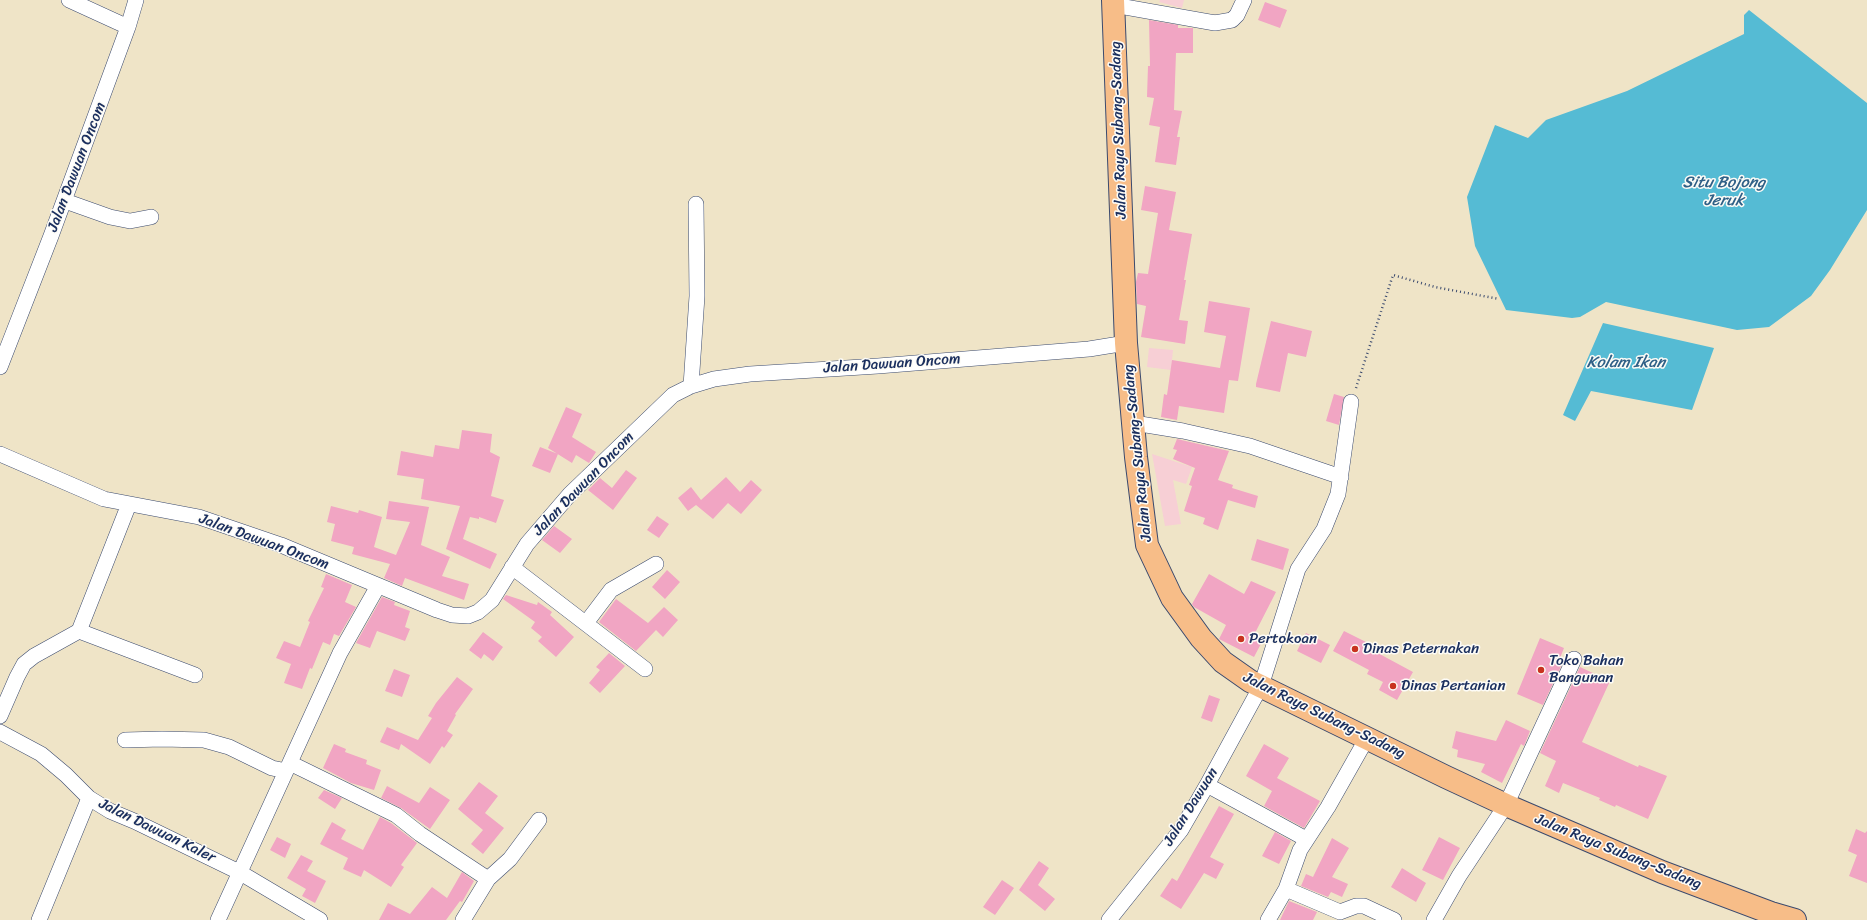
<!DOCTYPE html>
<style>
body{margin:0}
canvas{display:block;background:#efe4c7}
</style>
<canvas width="1867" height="920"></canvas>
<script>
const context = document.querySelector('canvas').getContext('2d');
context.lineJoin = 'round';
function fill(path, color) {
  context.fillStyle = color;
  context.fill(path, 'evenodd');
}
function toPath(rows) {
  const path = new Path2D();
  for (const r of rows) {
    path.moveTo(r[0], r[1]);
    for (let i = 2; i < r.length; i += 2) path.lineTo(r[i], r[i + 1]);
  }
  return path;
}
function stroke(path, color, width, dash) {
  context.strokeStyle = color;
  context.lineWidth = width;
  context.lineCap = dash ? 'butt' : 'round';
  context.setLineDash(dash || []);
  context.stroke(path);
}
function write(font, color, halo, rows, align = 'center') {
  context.font = font + ' Sriracha,sans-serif';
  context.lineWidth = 3;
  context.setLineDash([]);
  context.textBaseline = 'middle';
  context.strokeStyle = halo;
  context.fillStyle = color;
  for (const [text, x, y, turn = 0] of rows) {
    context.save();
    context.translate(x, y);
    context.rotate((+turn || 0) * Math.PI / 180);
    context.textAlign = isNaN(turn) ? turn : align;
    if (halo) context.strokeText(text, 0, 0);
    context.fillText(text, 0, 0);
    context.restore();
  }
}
fill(toPath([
 [1160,0,1184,0,1182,8,1159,2],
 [1149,348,1173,350,1171,370,1147,367],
 [1152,454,1192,467,1186,484,1173,480,1181,524,1165,526]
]), '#f7cfd5');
fill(toPath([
 [1749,10,1867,103,1867,210,1830,270,1811,296,1769,327,1737,330,1606,302,1580,317,1572,318,1506,310,1475,246,1467,197,1495,125,1528,138,1546,120,1627,91,1744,34,1744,15],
 [1603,323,1714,348,1692,410,1591,391,1575,421,1563,415]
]), '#55bbd4');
fill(toPath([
 [1265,2,1287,10,1280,28,1258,20],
 [1149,20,1178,25,1178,28,1193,28,1193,53,1176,53,1174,110,1182,111,1177,137,1180,137,1176,165,1155,162,1160,127,1149,125,1154,98,1147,97,1148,66,1150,66],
 [1145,186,1176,192,1169,230,1192,234,1184,280,1186,280,1179,320,1188,321,1185,344,1141,337,1146,306,1137,304,1136,282,1138,273,1148,274,1158,213,1141,210],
 [1209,301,1250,308,1238,381,1229,380,1224,413,1179,406,1177,420,1161,417,1164,394,1167,395,1172,360,1220,368,1226,336,1204,332],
 [1271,321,1312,331,1306,357,1288,353,1280,392,1256,387,1256,384],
 [1334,394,1344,397,1339,425,1326,421],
 [566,407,582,414,572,437,596,452,589,463,576,455,572,463,548,448],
 [462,430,492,434,490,452,500,457,491,496,504,500,496,523,479,517,479,519,470,517,463,539,497,554,490,569,446,549,460,506,421,499,424,479,397,475,401,451,433,457,435,445,459,449],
 [1177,439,1229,451,1218,480,1233,485,1232,488,1258,496,1255,508,1228,500,1218,530,1203,524,1205,518,1184,511,1192,486,1189,485,1195,468,1173,459,1177,450,1173,449],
 [540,447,558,454,550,473,532,466],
 [626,470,637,478,613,510,588,490,600,478,612,488],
 [726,477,740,492,751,480,762,490,741,514,728,503,713,519,696,505,688,511,678,498,691,487,701,500],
 [389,501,429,507,421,545,450,557,442,576,469,584,464,600,405,578,402,586,384,578,390,564,352,554,354,547,331,541,335,524,327,522,331,506,358,513,359,510,382,517,374,547,396,555,410,522,386,519],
 [657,516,669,524,659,538,647,530],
 [554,526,572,539,560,553,542,540],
 [1257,539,1289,549,1283,570,1251,560],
 [667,570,680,582,665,599,652,587],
 [326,574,352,585,345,602,356,607,339,636,334,634,330,645,323,642,312,669,310,668,302,689,284,683,291,664,276,658,284,641,300,647,310,622,308,621,324,588,321,587],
 [1209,574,1244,594,1251,581,1276,592,1255,633,1264,638,1254,657,1219,639,1226,625,1194,607,1192,604],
 [506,595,537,605,538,602,552,612,550,615,574,637,556,657,538,641,542,637,531,628,535,622,503,599],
 [382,597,395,602,394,605,410,611,405,627,410,629,405,641,377,631,370,648,356,643],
 [616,599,652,626,648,623,664,607,678,620,663,637,656,630,636,651,599,622],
 [1344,631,1376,647,1374,651,1413,672,1397,700,1379,690,1383,682,1367,674,1369,670,1333,651],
 [483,632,503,647,493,661,484,654,481,659,469,650],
 [1306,633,1330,645,1321,663,1297,651],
 [1540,638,1564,648,1560,658,1564,660,1543,705,1517,694],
 [609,653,625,666,600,693,589,683,600,670,596,667],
 [1580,667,1610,681,1582,742,1638,767,1639,765,1667,776,1648,819,1616,805,1615,807,1599,800,1600,798,1563,783,1559,793,1545,786,1556,761,1540,753],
 [394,669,410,675,402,697,385,691],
 [457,677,473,689,455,714,456,715,447,731,453,735,444,748,442,746,430,764,401,744,399,750,380,742,387,727,418,740,432,718,428,716,436,703],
 [1209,695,1220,699,1212,722,1201,718],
 [1506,720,1530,731,1524,746,1521,744,1502,783,1481,772,1485,764,1457,757,1458,750,1452,748,1456,731,1496,741],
 [334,744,346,749,345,752,367,760,366,764,381,770,374,790,351,783,323,768],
 [1264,744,1289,758,1277,778,1320,801,1304,828,1264,806,1272,791,1246,776],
 [479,782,498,796,485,813,504,828,483,854,471,844,483,830,458,809],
 [387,786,419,803,430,787,450,800,430,829,401,808,381,798],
 [324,790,342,798,335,809,318,798],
 [1219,806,1234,814,1210,857,1224,864,1216,879,1204,873,1181,909,1160,896,1172,878,1177,881],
 [380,817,391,823,417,843,401,865,404,867,391,887,364,870,361,877,343,869,348,858,320,844,332,822,346,830,341,839,363,850],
 [1856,829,1865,833,1867,831,1867,883,1849,876,1857,855,1848,851],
 [1275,832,1291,841,1279,864,1262,856],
 [277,837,291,844,285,858,270,850],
 [1439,837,1460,848,1443,880,1422,870],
 [1332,838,1349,848,1332,877,1348,884,1342,897,1331,892,1328,897,1301,886,1306,874,1313,877],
 [301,855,313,861,307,871,326,881,315,903,302,896,306,889,287,878],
 [1039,861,1049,868,1038,885,1055,899,1045,911,1019,890],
 [1402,868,1426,883,1416,902,1391,887],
 [462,872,474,881,462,902,460,901,446,920,379,920,388,903,410,914,432,887,447,898],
 [1002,880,1014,888,995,915,983,907],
 [1289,901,1317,912,1313,920,1280,920]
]), '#f1a5c3');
const minor = toPath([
 [1114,5,1215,23,1232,20,1237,15,1244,0],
 [128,27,136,0],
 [65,201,110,217,130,221,151,217],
 [0,367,51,236,128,27,69,0],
 [691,386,697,296,696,204],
 [1134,423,1183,431,1250,446,1341,477],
 [0,454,104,499,199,517,281,545,437,610,452,615,468,616,478,612,492,600,527,544,570,494,673,395,691,386,714,379,750,374,878,366,1089,349,1126,343],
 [512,567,645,669],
 [586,623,611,590,656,564],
 [79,631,195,675],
 [0,716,17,677,24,664,34,656,79,631,129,504],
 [0,732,41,754,66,775,89,798,110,811,134,821,239,872,320,920],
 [125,740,162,739,204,740,229,747,272,768,286,771],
 [290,763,396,815,420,834,488,879],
 [1207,785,1306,839],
 [1286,889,1340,912,1356,906,1364,906,1394,920],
 [39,920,89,798],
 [218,920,340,653,378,586],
 [463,920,488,879,510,859,539,820],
 [1109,920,1181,830,1207,785,1261,686,1298,569,1324,529,1338,494,1351,402],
 [1268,920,1286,889,1300,850,1328,807,1367,738],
 [1434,920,1459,876,1506,805,1574,659]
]);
const primary = toPath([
 [1113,0,1126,343,1136,457,1147,545,1172,598,1201,638,1223,662,1250,681,1446,777,1506,805,1662,872,1771,913,1795,920]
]);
stroke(minor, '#3b4a6e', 16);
stroke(primary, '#3b4a6e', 24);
stroke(toPath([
 [1356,388,1393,275,1435,287,1499,299]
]), '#3b4a6e', 2.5, [1, 3]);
stroke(minor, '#fff', 15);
stroke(primary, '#f7bd88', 22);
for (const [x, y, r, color] of [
 [1241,639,4,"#c8321e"],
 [1355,649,4,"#c8321e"],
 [1541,670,4,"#c8321e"],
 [1393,686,4,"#c8321e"]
]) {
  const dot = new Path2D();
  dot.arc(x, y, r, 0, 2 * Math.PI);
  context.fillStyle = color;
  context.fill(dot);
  stroke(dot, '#fdfcf7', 1.5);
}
write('15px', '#1b2f5e', '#fdfcf7', [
 ["Jalan Raya Subang-Sadang",1119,130,-92],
 ["Jalan Dawuan Oncom",77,167,-69],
 ["Jalan Dawuan Oncom",892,364,-4],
 ["Jalan Raya Subang-Sadang",1138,453,-96],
 ["Jalan Dawuan Oncom",584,484,-46],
 ["Jalan Dawuan Oncom",264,542,20],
 ["Jalan Raya Subang-Sadang",1324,716,26],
 ["Jalan Dawuan",1191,807,-58],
 ["Jalan Dawuan Kaler",157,831,26],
 ["Jalan Raya Subang-Sadang",1618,852,22]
]);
write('15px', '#1b2f5e', '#fdfcf7', [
 ["Pertokoan",1249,639],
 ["Dinas Peternakan",1363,649],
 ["Toko Bahan",1549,661],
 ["Bangunan",1549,678],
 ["Dinas Pertanian",1401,686]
], 'left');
write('italic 16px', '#2f6087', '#fdfcf7', [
 ["Situ Bojong",1724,183],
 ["Jeruk",1724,201],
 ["Kolam Ikan",1626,363]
]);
</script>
